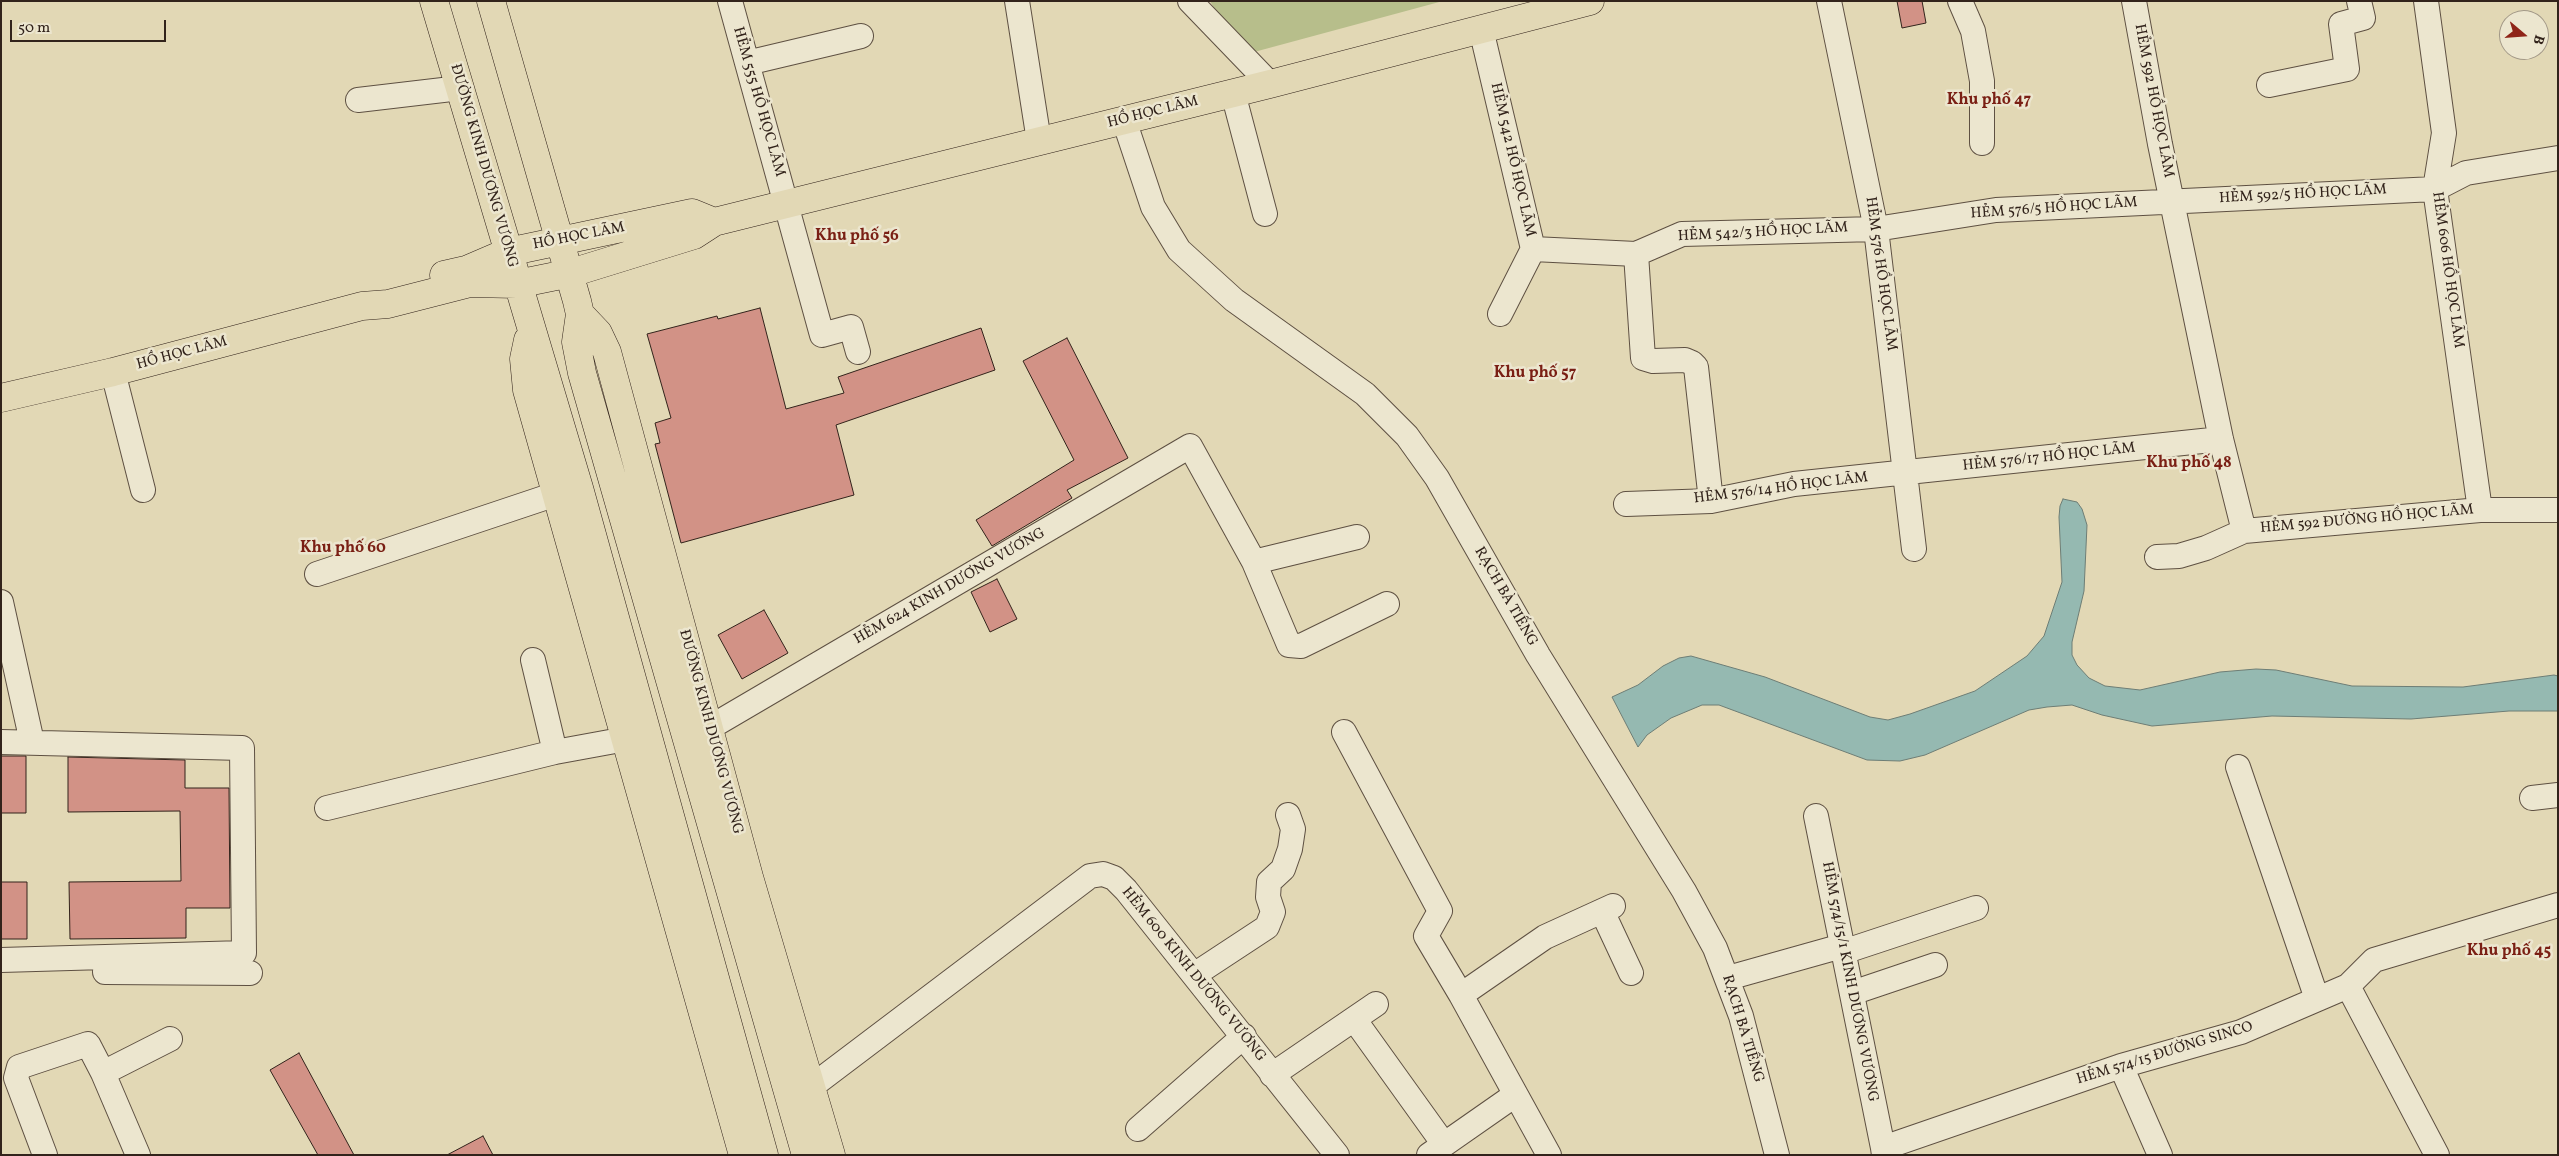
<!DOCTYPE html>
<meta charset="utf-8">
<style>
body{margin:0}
#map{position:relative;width:2559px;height:1156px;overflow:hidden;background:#e2d8b5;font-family:Vollkorn,serif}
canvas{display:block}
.frame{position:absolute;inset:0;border:2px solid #32231b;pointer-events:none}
.north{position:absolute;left:2499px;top:10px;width:50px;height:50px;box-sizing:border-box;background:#ece6cf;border:1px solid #a29887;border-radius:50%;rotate:108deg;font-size:14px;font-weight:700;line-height:20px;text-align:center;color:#32231b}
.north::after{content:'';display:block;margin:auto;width:18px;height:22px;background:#8f2418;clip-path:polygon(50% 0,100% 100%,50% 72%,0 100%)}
.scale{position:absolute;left:10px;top:20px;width:156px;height:22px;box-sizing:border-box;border:2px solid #32231b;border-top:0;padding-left:6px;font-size:15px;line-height:18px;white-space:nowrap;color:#32231b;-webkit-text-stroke:4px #ece6cf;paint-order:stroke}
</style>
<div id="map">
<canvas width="2559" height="1156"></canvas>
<div class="frame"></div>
<div class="north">B</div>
<div class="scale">50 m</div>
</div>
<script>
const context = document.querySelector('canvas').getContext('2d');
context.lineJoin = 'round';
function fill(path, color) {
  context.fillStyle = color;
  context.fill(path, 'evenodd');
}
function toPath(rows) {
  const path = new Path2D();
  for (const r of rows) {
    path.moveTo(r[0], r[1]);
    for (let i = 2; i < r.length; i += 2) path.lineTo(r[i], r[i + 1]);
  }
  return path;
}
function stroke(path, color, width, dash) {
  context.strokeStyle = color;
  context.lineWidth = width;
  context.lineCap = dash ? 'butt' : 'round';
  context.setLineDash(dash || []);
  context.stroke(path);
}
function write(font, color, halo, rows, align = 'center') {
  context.font = font + ' Vollkorn,serif';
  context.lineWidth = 5;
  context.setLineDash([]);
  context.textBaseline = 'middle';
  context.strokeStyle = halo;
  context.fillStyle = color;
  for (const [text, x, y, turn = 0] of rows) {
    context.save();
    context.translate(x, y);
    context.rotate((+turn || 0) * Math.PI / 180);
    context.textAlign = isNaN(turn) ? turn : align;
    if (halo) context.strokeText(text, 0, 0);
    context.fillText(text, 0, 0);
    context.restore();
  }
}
fill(toPath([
 [1210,1,1443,1,1243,55]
]), '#b7be8b');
const water = toPath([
 [2063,499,2077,502,2082,509,2087,525,2084,591,2072,642,2072,655,2077,665,2089,678,2105,686,2140,690,2220,672,2256,669,2276,670,2352,686,2463,687,2554,675,2558,676,2558,711,2509,711,2411,719,2272,716,2152,726,2102,715,2072,705,2047,707,2029,710,1925,755,1900,761,1867,760,1719,705,1702,705,1671,718,1647,735,1638,747,1612,697,1638,685,1663,666,1679,658,1691,656,1765,677,1870,717,1888,720,1910,714,1975,691,2027,656,2044,636,2062,582,2059,517,2060,506,2063,499]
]);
fill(water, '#95b9b1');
stroke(water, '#6d7d75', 1);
const building = toPath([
 [1897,1,1922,1,1926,23,1902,28,1897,1],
 [760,308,786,409,844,393,838,377,981,328,995,370,836,425,854,495,681,543,655,444,660,443,655,423,671,418,647,334,717,316,718,319,760,308],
 [1067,338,1128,458,1067,490,1072,498,992,546,976,520,1074,460,1023,361,1067,338],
 [997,579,1017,619,990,632,971,592,997,579],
 [764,610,788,653,742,679,718,635,764,610],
 [1,756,26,756,26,813,1,813,1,756],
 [68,757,185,760,185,788,229,788,230,908,186,908,186,938,70,939,69,882,181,881,180,811,68,812,68,757],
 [1,882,27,882,27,939,1,939,1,882],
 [299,1053,354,1155,318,1155,270,1070,299,1053],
 [483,1136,493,1155,447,1155,483,1136]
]);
fill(building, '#d29286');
stroke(building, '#32231b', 1);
const minor = toPath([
 [730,1,822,335,851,327,858,352],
 [1017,1,1039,141],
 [1190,1,1270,84],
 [1829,1,1876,229,1914,549],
 [1960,1,1973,31,1982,81,1982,143],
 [2134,1,2160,144,2221,439,2244,531],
 [2426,1,2444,133,2435,189,2480,510],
 [1481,29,1533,249,1500,314],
 [747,63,861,36],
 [2269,85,2347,69,2341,24,2363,18,2359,1],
 [1233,93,1265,214],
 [358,100,460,88],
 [1124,120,1153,207,1179,250,1234,300,1365,394,1407,436,1437,478,1538,655,1684,891,1715,948,1741,1016,1777,1155],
 [1533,249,1636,254,1682,234,1876,229,1996,210,2435,189,2466,173,2558,158],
 [1636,254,1643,358,1653,361,1685,360,1692,363,1696,367,1711,501],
 [113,372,143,490],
 [1626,504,1711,501,1794,484,2221,439],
 [2157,557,2179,556,2206,548,2244,531,2480,510,2558,510],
 [1254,562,1357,537],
 [317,574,556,494],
 [1,602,32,742],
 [533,660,555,752],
 [709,728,1190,446,1254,562,1289,645,1301,646,1387,604],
 [1344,732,1440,911,1426,936,1461,995,1549,1155],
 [1,742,242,748,244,953,1,960],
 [2238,767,2317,999],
 [2532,798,2558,795],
 [327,808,555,752,626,739],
 [1816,816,1883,1148],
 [1602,911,1631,973],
 [1843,952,1976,908],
 [105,972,250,973],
 [1194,975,1267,927,1273,912,1268,897,1269,882,1283,869,1290,849,1293,829,1288,815],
 [1728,978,1842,946],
 [2348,986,2437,1155],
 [1852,993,1935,965],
 [1461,995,1545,937,1613,906],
 [1354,1019,1443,1143],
 [2121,1066,2160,1155],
 [103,1073,170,1039],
 [1272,1075,1376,1004],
 [811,1087,1090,876,1103,874,1114,878,1126,890,1337,1155],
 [1138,1129,1244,1036],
 [45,1155,16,1078,19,1067,88,1044,103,1073,138,1155],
 [1429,1155,1515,1095],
 [1884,1155,1883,1148,2121,1066,2241,1032,2348,986,2374,960,2558,905]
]);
const major = toPath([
 [434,1,579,488,764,1155],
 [491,1,577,301,580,314,576,342,582,373,806,1155],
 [444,275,466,270,508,252,692,213,714,222],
 [580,314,598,333,607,352,749,877,831,1155],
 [528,340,524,359,527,390,743,1155],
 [1,398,113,372,362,306,388,304,470,283,517,284,571,273,694,235,714,222,1270,84,1590,1]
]);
stroke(minor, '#5e5042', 26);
stroke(major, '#32231b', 29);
stroke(minor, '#ece6cf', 24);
stroke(major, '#e2d8b5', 28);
write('15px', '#32231b', '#ece6cf', [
 ["HẺM 592 HỒ HỌC LÃM",2153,101,79],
 ["HẺM 555 HỒ HỌC LÃM",758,102,74],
 ["HỒ HỌC LÃM",1153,113,-14],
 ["HẺM 542 HỒ HỌC LÃM",1512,160,77],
 ["ĐƯỜNG KINH DƯƠNG VƯƠNG",483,166,74],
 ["HẺM 592/5 HỒ HỌC LÃM",2303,195,-3],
 ["HẺM 576/5 HỒ HỌC LÃM",2054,209,-4],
 ["HẺM 542/3 HỒ HỌC LÃM",1763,233,-3],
 ["HỒ HỌC LÃM",579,237,-11],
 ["HẺM 606 HỒ HỌC LÃM",2447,270,82],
 ["HẺM 576 HỒ HỌC LÃM",1880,274,82],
 ["HỒ HỌC LÃM",182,354,-15],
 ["HẺM 576/17 HỒ HỌC LÃM",2049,458,-6],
 ["HẺM 576/14 HỒ HỌC LÃM",1781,489,-7],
 ["HẺM 592 ĐƯỜNG HỒ HỌC LÃM",2367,520,-5],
 ["HẺM 624 KINH DƯƠNG VƯƠNG",950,587,-30],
 ["RẠCH BÀ TIẾNG",1505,597,60],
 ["ĐƯỜNG KINH DƯƠNG VƯƠNG",710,732,75],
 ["HẺM 600 KINH DƯƠNG VƯƠNG",1193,975,51],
 ["HẺM 574/15/1 KINH DƯƠNG VƯƠNG",1849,982,79],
 ["RẠCH BÀ TIẾNG",1742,1029,73],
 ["HẺM 574/15 ĐƯỜNG SINCO",2165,1054,-17]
]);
write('bold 16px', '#7a1f14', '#ece6cf', [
 ["Khu phố 47",1989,101],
 ["Khu phố 56",857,237],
 ["Khu phố 57",1535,374],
 ["Khu phố 48",2189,464],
 ["Khu phố 60",343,549],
 ["Khu phố 45",2509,952]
]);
</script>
